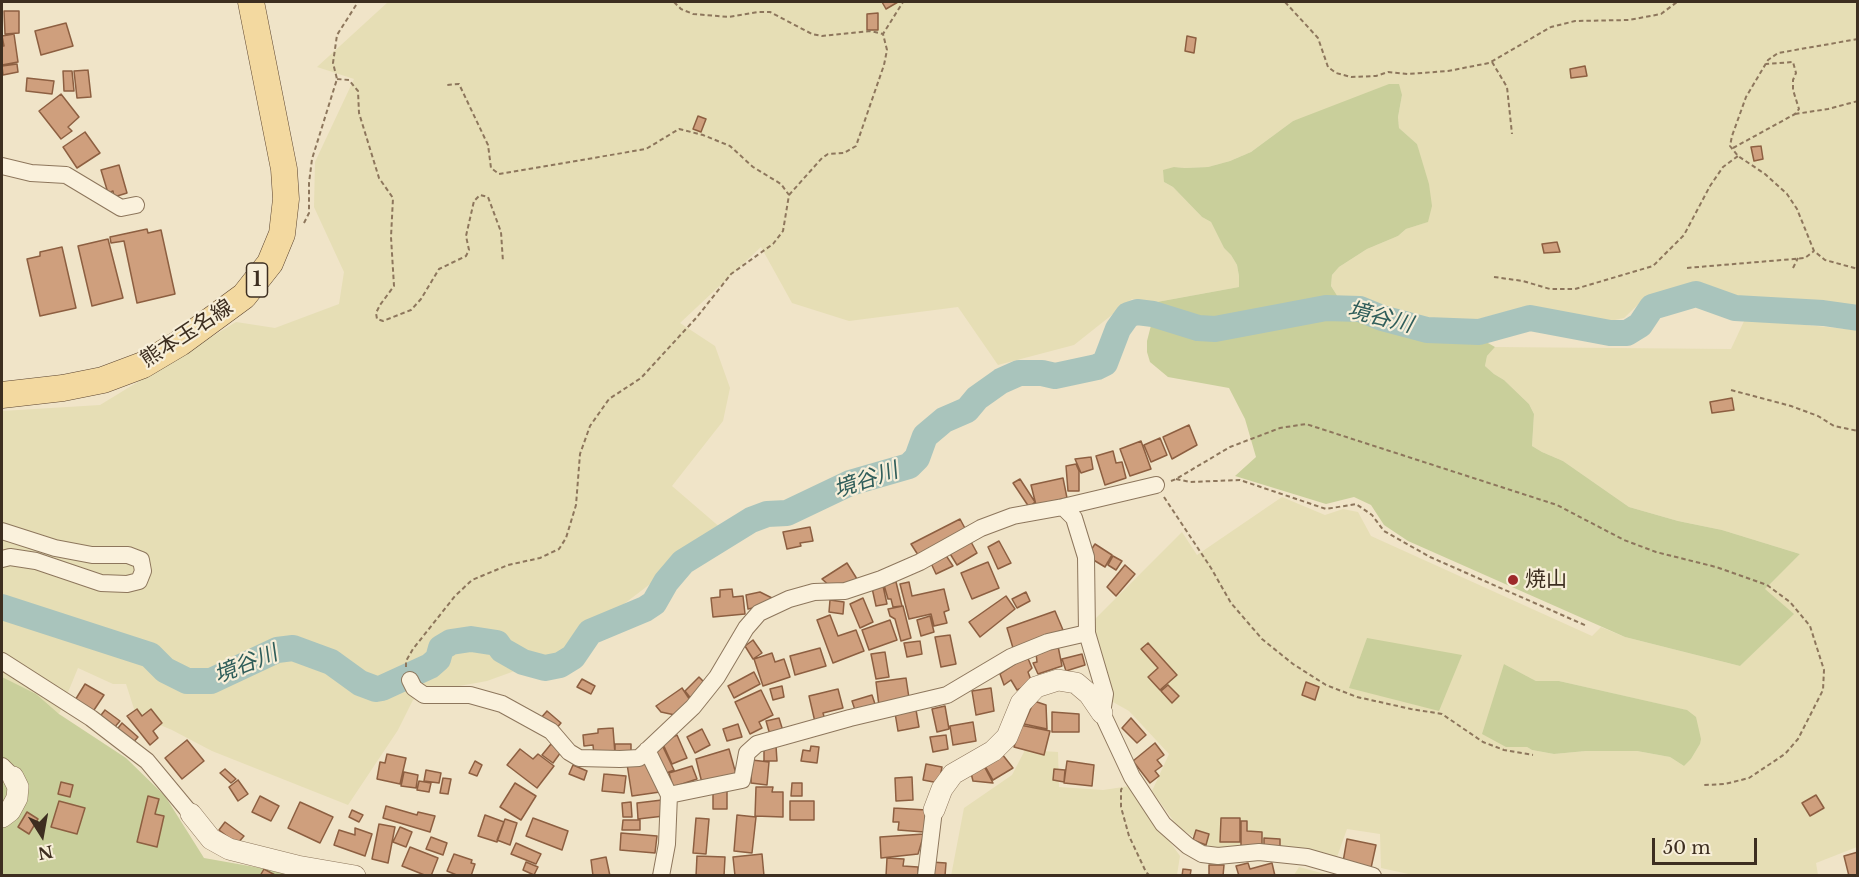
<!DOCTYPE html>
<meta charset="utf-8">
<style>
body{margin:0}
#map{position:relative;width:1859px;height:877px;overflow:hidden;background:#f0e4c8;font-family:"Libre Baskerville",serif}
canvas{display:block}
.frame{position:absolute;inset:0;border:3px solid #3d2e20;pointer-events:none}
.north{position:absolute;left:12px;top:805px;width:60px;height:60px;-webkit-text-stroke:4px #f7eed8;paint-order:stroke;rotate:169deg;font-size:16px;font-weight:700;line-height:24px;text-align:center;color:#3d2e20}
.north::after{content:'';display:block;margin:auto;width:21px;height:27px;background:#3d2e20;clip-path:polygon(50% 0,100% 100%,50% 72%,0 100%)}
.scale{position:absolute;left:1652px;top:838px;width:105px;height:27px;box-sizing:border-box;border:3px solid #3d2e20;border-top:0;padding-left:8px;font-size:18px;line-height:21px;white-space:nowrap;color:#3d2e20;-webkit-text-stroke:4px #f7eed8;paint-order:stroke}
</style>
<div id="map">
<canvas width="1859" height="877"></canvas>
<div class="frame"></div>
<div class="north">N</div>
<div class="scale">50 m</div>
</div>
<script>
const context = document.querySelector('canvas').getContext('2d');
context.lineJoin = 'round';
function fill(path, color) {
  context.fillStyle = color;
  context.fill(path, 'evenodd');
}
function toPath(rows) {
  const path = new Path2D();
  for (const r of rows) {
    path.moveTo(r[0], r[1]);
    for (let i = 2; i < r.length; i += 2) path.lineTo(r[i], r[i + 1]);
  }
  return path;
}
function stroke(path, color, width, dash) {
  context.strokeStyle = color;
  context.lineWidth = width;
  context.lineCap = dash ? 'butt' : 'round';
  context.setLineDash(dash || []);
  context.stroke(path);
}
function write(font, color, halo, rows, align = 'center') {
  context.font = font + ' "Libre Baskerville","Noto Sans JP",serif';
  context.lineWidth = 4.5;
  context.setLineDash([]);
  context.textBaseline = 'middle';
  context.strokeStyle = halo;
  context.fillStyle = color;
  for (const [text, x, y, turn = 0] of rows) {
    context.save();
    context.translate(x, y);
    context.rotate((+turn || 0) * Math.PI / 180);
    context.textAlign = isNaN(turn) ? turn : align;
    if (halo) context.strokeText(text, 0, 0);
    context.fillText(text, 0, 0);
    context.restore();
  }
}
fill(toPath([
 [388,2,1857,2,1857,311,1748,300,1701,287,1648,295,1624,318,1582,327,1555,313,1512,310,1456,325,1413,321,1343,305,1331,286,1332,275,1339,267,1367,249,1398,236,1406,229,1427,222,1417,144,1399,128,1398,117,1402,95,1293,121,1251,152,1230,161,1208,167,1185,168,1174,167,1164,182,1173,187,1202,217,1211,222,1224,248,1231,255,1237,265,1239,276,1239,287,1157,302,1132,299,1074,345,998,365,958,307,849,321,792,303,761,247,680,323,715,346,730,388,723,421,672,486,722,529,556,656,487,681,426,692,413,700,398,730,348,805,212,751,172,730,136,715,126,684,113,684,78,668,59,714,2,677,2,411,100,405,236,322,275,328,339,304,344,272,314,207,315,162,354,79,317,67],
 [1745,319,1857,330,1857,847,1816,863,1818,875,1413,875,1381,868,1380,834,1347,829,1336,860,1217,851,1178,827,1152,791,1169,754,1129,711,1113,702,1092,622,1182,532,1197,555,1282,497,1325,515,1343,509,1358,512,1371,536,1592,636,1601,627,1625,637,1740,666,1793,614,1764,589,1800,554,1722,530,1678,521,1629,507,1563,461,1542,452,1532,446,1534,414,1529,404,1504,380,1494,374,1485,366,1487,356,1495,347,1731,349],
 [1504,664,1536,681,1559,681,1686,710,1700,744,1691,759,1684,766,1670,757,1637,751,1586,751,1554,754,1532,750,1527,747],
 [1025,750,1058,752,1059,787,1103,790,1130,786,1180,856,1177,875,951,876,964,808,1012,775],
 [1299,867,1329,875,1294,875]
]), '#e6deb5');
fill(toPath([
 [1389,84,1399,84,1402,95,1398,117,1399,128,1417,144,1429,184,1432,206,1428,222,1406,229,1398,236,1367,249,1339,267,1332,275,1331,286,1343,305,1399,335,1411,334,1433,339,1467,336,1479,338,1495,347,1487,356,1485,366,1494,374,1504,380,1529,404,1534,414,1532,446,1542,452,1563,461,1629,507,1678,521,1722,530,1800,554,1765,589,1794,614,1740,666,1625,637,1408,541,1384,525,1371,505,1354,497,1326,504,1235,476,1256,457,1245,419,1229,388,1168,377,1150,362,1147,352,1147,341,1157,302,1239,287,1239,276,1237,265,1231,255,1224,248,1211,222,1202,217,1173,187,1164,182,1163,170,1174,167,1185,168,1208,167,1230,161,1251,152,1293,121],
 [1367,638,1462,655,1439,711,1349,688],
 [1504,664,1536,681,1559,681,1687,710,1696,717,1701,739,1700,744,1691,759,1684,766,1670,757,1637,751,1586,751,1554,754,1532,750,1527,747,1506,747,1482,734],
 [2,677,36,694,59,714,126,758,165,796,204,858,300,875,2,875]
]), '#c9cf9b');
stroke(toPath([
 [2,607,150,655,165,670,187,681,211,681,277,650,293,648,331,662,360,683,376,689,382,688,430,666,438,659,441,648,451,642,471,639,497,643,502,650,523,662,545,668,560,665,573,657,590,632,645,609,654,603,666,582,683,562,751,520,767,514,787,513,850,483,909,466,917,458,925,436,944,420,967,410,977,398,1001,381,1019,373,1042,373,1055,376,1097,367,1105,363,1118,329,1128,315,1137,312,1153,314,1198,328,1215,329,1326,308,1360,309,1382,318,1427,330,1479,332,1530,318,1610,333,1627,333,1640,325,1652,307,1696,294,1735,308,1823,313,1858,318]
]), '#a9c4bc', 26);
const building = toPath([
 [882,2,898,2,886,9,882,2],
 [4,11,19,11,19,33,5,34,4,11],
 [878,13,878,30,867,30,867,14,878,13],
 [66,23,73,46,41,55,35,31,66,23],
 [14,34,18,62,2,65,2,46,4,46,2,36,14,34],
 [1187,36,1196,38,1194,53,1185,51,1187,36],
 [17,64,18,72,3,75,2,66,17,64],
 [1585,66,1587,76,1571,78,1570,69,1585,66],
 [88,70,91,97,77,98,74,71,88,70],
 [63,71,72,71,74,91,64,91,63,71],
 [27,78,54,81,52,94,26,91,27,78],
 [61,94,79,117,68,127,72,131,61,139,39,111,61,94],
 [698,116,706,119,701,132,693,129,698,116],
 [85,132,100,153,77,168,63,147,85,132],
 [1761,146,1763,159,1754,161,1751,147,1761,146],
 [119,165,127,193,114,197,113,191,108,193,101,170,119,165],
 [147,229,148,233,161,230,175,294,137,303,124,241,111,243,110,237,147,229],
 [108,239,123,298,92,306,78,246,108,239],
 [1557,242,1560,252,1544,253,1542,244,1557,242],
 [62,247,76,308,40,316,27,259,40,256,40,252,62,247],
 [1732,398,1734,410,1712,413,1710,402,1732,398],
 [1189,425,1197,445,1172,459,1163,437,1189,425],
 [1160,438,1167,455,1151,462,1144,445,1160,438],
 [1141,441,1151,469,1130,476,1120,449,1141,441],
 [1113,451,1116,463,1122,462,1126,478,1105,485,1096,456,1113,451],
 [1091,457,1093,469,1081,473,1075,459,1091,457],
 [1076,464,1079,471,1079,491,1068,491,1066,466,1076,464],
 [1063,478,1067,498,1036,505,1031,485,1063,478],
 [1020,479,1035,502,1029,507,1013,483,1020,479],
 [960,519,967,532,920,558,911,544,960,519],
 [810,527,813,541,800,543,801,546,787,549,783,532,810,527],
 [970,540,977,553,957,565,949,552,970,540],
 [999,541,1011,563,998,569,988,547,999,541],
 [1095,544,1112,555,1105,567,1087,556,1095,544],
 [945,554,953,566,936,574,930,561,945,554],
 [1113,556,1122,561,1116,570,1108,565,1113,556],
 [988,562,999,588,972,599,961,573,988,562],
 [847,563,857,579,832,588,822,579,847,563],
 [1125,565,1135,574,1116,596,1107,587,1125,565],
 [896,582,902,606,893,607,891,599,888,599,884,585,896,582],
 [909,582,912,596,944,589,949,610,944,612,947,623,934,626,931,614,909,619,900,584,909,582],
 [883,586,887,604,876,606,872,588,883,586],
 [732,589,733,597,743,596,745,614,713,617,711,598,720,597,720,590,732,589],
 [760,592,772,598,773,604,748,609,746,595,760,592],
 [1026,592,1030,601,1017,608,1012,599,1026,592],
 [1006,596,1015,609,980,637,969,622,1006,596],
 [863,598,873,622,860,628,850,604,863,598],
 [830,600,844,602,843,614,829,612,830,600],
 [903,606,911,638,901,641,895,619,890,616,888,609,903,606],
 [1055,611,1063,630,1013,648,1007,628,1055,611],
 [830,615,838,636,856,630,864,651,833,663,817,620,830,615],
 [930,616,934,632,921,636,917,620,930,616],
 [890,620,897,640,869,650,862,630,890,620],
 [950,635,956,664,941,667,935,637,950,635],
 [753,640,762,653,753,659,745,646,753,640],
 [920,641,922,654,907,657,904,643,920,641],
 [1148,643,1177,675,1160,690,1148,677,1158,668,1141,649,1148,643],
 [1058,646,1062,666,1038,674,1033,663,1037,662,1036,653,1058,646],
 [820,648,826,666,795,675,790,656,820,648],
 [885,652,889,677,876,679,871,654,885,652],
 [772,653,775,662,784,659,790,677,763,686,754,659,772,653],
 [1082,654,1085,665,1066,671,1062,659,1082,654],
 [1027,656,1032,668,1028,672,1032,683,1017,690,1011,680,1004,685,1000,674,1027,656],
 [754,672,760,684,734,698,728,686,754,672],
 [699,677,708,686,692,700,685,691,699,677],
 [906,678,909,698,879,706,876,682,906,678],
 [582,679,595,686,591,694,577,687,582,679],
 [1306,682,1319,687,1315,700,1302,695,1306,682],
 [85,684,104,695,92,713,74,702,85,684],
 [1168,685,1179,696,1172,703,1161,691,1168,685],
 [782,686,784,697,773,700,770,689,782,686],
 [682,688,692,703,675,715,661,712,656,706,682,688],
 [991,688,994,711,976,715,972,691,991,688],
 [838,689,843,708,823,713,825,720,815,722,809,696,838,689],
 [761,690,773,715,759,722,762,728,750,734,735,702,761,690],
 [872,695,876,707,856,713,852,701,872,695],
 [1034,701,1046,705,1047,729,1024,724,1034,701],
 [945,706,949,729,937,732,932,709,945,706],
 [137,709,142,716,151,709,162,723,153,731,158,738,150,745,127,716,137,709],
 [105,710,120,721,113,729,98,719,105,710],
 [916,710,919,727,898,731,895,713,916,710],
 [547,711,561,723,554,731,540,719,547,711],
 [1052,712,1079,714,1079,732,1052,732,1052,712],
 [779,718,783,731,770,735,766,721,779,718],
 [1131,718,1146,735,1137,743,1122,728,1131,718],
 [973,722,976,741,953,745,950,726,973,722],
 [122,723,138,737,130,746,115,732,122,723],
 [738,724,742,737,727,741,723,729,738,724],
 [1020,725,1050,731,1044,755,1014,747,1020,725],
 [613,728,615,754,594,755,593,745,584,746,583,735,598,733,598,729,613,728],
 [702,729,710,745,695,753,687,737,702,729],
 [677,735,687,758,672,764,662,742,677,735],
 [946,735,948,749,933,752,930,737,946,735],
 [187,740,204,761,182,779,165,758,187,740],
 [1155,743,1164,755,1157,760,1162,766,1155,771,1159,776,1150,783,1133,761,1155,743],
 [551,744,561,752,553,763,542,755,551,744],
 [615,744,631,744,631,756,615,756,615,744],
 [662,745,674,770,664,774,653,750,662,745],
 [764,746,776,746,777,761,764,761,764,746],
 [811,746,819,747,817,763,801,761,803,750,810,751,811,746],
 [520,749,533,759,538,754,554,766,537,788,507,765,520,749],
 [729,749,736,774,702,783,696,759,729,749],
 [387,754,406,758,400,784,377,779,380,762,385,763,387,754],
 [1002,754,1013,768,993,780,985,766,1002,754],
 [752,760,769,762,767,785,751,783,752,760],
 [475,761,482,765,477,776,469,773,475,761],
 [647,761,660,792,632,796,627,764,647,761],
 [1067,761,1094,765,1092,786,1064,783,1067,761],
 [926,764,942,767,939,783,923,780,926,764],
 [573,765,587,771,584,780,569,774,573,765],
 [692,766,697,779,673,787,669,773,692,766],
 [984,766,993,783,973,781,971,773,984,766],
 [225,769,236,779,231,783,220,773,225,769],
 [1054,769,1065,770,1064,782,1053,780,1054,769],
 [426,770,441,773,439,783,424,781,426,770],
 [404,772,418,775,416,788,401,786,404,772],
 [604,774,626,776,624,793,602,791,604,774],
 [912,777,913,800,896,801,895,778,912,777],
 [443,778,451,779,448,794,440,793,443,778],
 [238,780,248,794,238,801,229,787,238,780],
 [419,781,431,783,429,792,417,790,419,781],
 [61,782,73,785,70,797,58,794,61,782],
 [515,783,536,796,521,820,500,807,515,783],
 [792,783,802,783,802,796,791,796,792,783],
 [756,787,773,787,772,792,783,792,783,817,755,816,756,787],
 [713,791,727,791,727,809,713,809,713,791],
 [1816,795,1824,808,1810,816,1802,803,1816,795],
 [148,796,159,799,155,814,164,816,157,847,137,842,148,796],
 [260,796,279,806,271,821,252,812,260,796],
 [662,800,664,816,638,819,637,803,662,800],
 [59,801,85,808,77,834,51,827,59,801],
 [790,801,814,801,814,820,790,820,790,801],
 [300,802,333,817,320,843,288,828,300,802],
 [631,802,632,817,623,817,622,803,631,802],
 [386,806,417,815,418,812,435,816,430,832,383,818,386,806],
 [894,808,926,810,924,832,898,830,899,822,893,822,894,808],
 [352,810,363,815,359,822,349,817,352,810],
 [27,812,38,819,29,834,18,827,27,812],
 [485,815,504,822,497,842,478,836,485,815],
 [737,815,756,817,752,853,734,851,737,815],
 [533,818,568,831,562,850,526,836,533,818],
 [696,818,709,819,706,854,693,853,696,818],
 [1221,818,1240,818,1240,842,1220,842,1221,818],
 [505,819,517,823,510,845,497,840,505,819],
 [623,820,640,820,640,830,622,830,623,820],
 [1241,821,1247,821,1247,831,1262,832,1262,848,1241,848,1241,821],
 [225,822,244,836,237,844,219,830,225,822],
 [379,824,395,827,388,863,372,859,379,824],
 [400,827,412,832,406,847,393,842,400,827],
 [355,828,372,834,365,856,334,845,339,830,355,835,355,828],
 [1196,830,1209,834,1206,845,1193,840,1196,830],
 [621,833,657,836,655,853,620,850,621,833],
 [924,834,918,854,881,858,880,837,924,834],
 [431,837,447,843,443,855,426,849,431,837],
 [1264,838,1280,839,1280,850,1264,850,1264,838],
 [1347,839,1376,845,1371,868,1343,862,1347,839],
 [516,843,541,854,536,864,511,854,516,843],
 [410,847,438,858,431,876,427,876,402,866,410,847],
 [1858,852,1858,876,1849,876,1844,856,1858,852],
 [454,854,472,860,471,863,475,864,471,876,459,876,447,871,454,854],
 [762,854,764,876,735,876,733,857,762,854],
 [697,856,725,857,724,876,696,876,697,856],
 [606,857,610,876,593,876,591,860,606,857],
 [887,858,904,859,903,866,918,867,918,876,886,876,887,858],
 [526,862,538,867,534,875,523,870,526,862],
 [931,862,946,863,945,876,930,876,931,862],
 [1248,863,1250,869,1272,863,1275,876,1239,876,1236,866,1248,863],
 [1209,865,1224,865,1223,876,1209,876,1209,865],
 [264,869,275,875,275,876,260,876,264,869],
 [1183,869,1191,870,1190,876,1182,876,1183,869]
]);
fill(building, '#cf9f7d');
stroke(building, '#8d5f41', 1.5);
const minor = toPath([
 [2,166,31,173,66,175,121,208,136,205],
 [1063,507,1074,518,1086,557,1087,633,1105,694,1102,713,1132,777,1163,824,1188,846,1202,854,1218,856,1259,852,1307,857,1373,876],
 [2,531,55,548,92,555,128,555,141,560,143,571,139,581,127,584,101,583,36,561,10,557,2,559],
 [2,661,91,718,147,761,191,814],
 [410,680,414,688,424,695,470,695,502,704,551,731,569,752,579,758,620,759,639,758,693,707,717,677,746,628,759,613,789,599,814,592,845,591,881,579,920,562,981,528,1013,516,1063,507,1156,485],
 [647,750,669,795,667,844,661,876],
 [2,766,13,777],
 [669,795,742,780,747,753,757,744,850,718,947,695,1011,657,1048,642,1087,633],
 [926,876,934,810]
]);
const tertiary = toPath([
 [934,810,942,789,953,774,993,751,1007,737,1021,703,1036,687,1058,680,1076,683,1089,694,1102,713],
 [191,814,211,839,229,849,297,866,355,876],
 [2,817,10,811,17,798,18,787,13,777]
]);
const primary = toPath([
 [2,395,63,388,103,380,143,365,180,343,244,296,270,263,282,234,286,199,284,169,251,2]
]);
stroke(minor, '#8d765c', 18);
stroke(tertiary, '#8d765c', 22);
stroke(primary, '#5b4430', 27);
stroke(toPath([
 [674,2,681,9,693,14,729,17,758,12,770,12,812,34,822,36,870,31,883,34],
 [1285,2,1318,38,1328,67,1336,73,1351,77,1376,76,1388,72,1408,74,1448,71,1489,63,1551,27,1575,21,1629,20,1661,14,1677,2],
 [1858,39,1778,53,1768,60,1746,97,1732,136,1730,146,1738,156,1765,174,1787,194,1797,209,1814,251,1825,260,1858,269],
 [1492,62,1507,87,1512,134],
 [337,79,349,80,358,91,359,113,379,178,393,198,391,237,394,286,380,305,376,313,377,319,383,321,411,310,421,299,439,269,466,256,469,250,466,236,474,201,480,195,488,197,501,232,503,262],
 [1795,114,1828,109,1858,101],
 [1733,148,1795,114,1799,109,1793,90,1793,80,1796,73,1793,62,1766,64],
 [789,195,822,158,828,154,844,153,856,146,884,65,887,50,883,34,903,2],
 [304,223,309,213,309,183,312,159,337,79,333,63,337,35,358,2],
 [1687,268,1805,258,1814,251],
 [1793,268,1798,258],
 [1494,277,1523,281,1550,289,1575,289,1653,266,1684,235,1710,186,1723,167,1738,156],
 [1731,390,1791,406,1818,416,1834,426,1858,431],
 [1176,479,1190,482,1240,480,1326,509,1356,504,1372,515,1384,531,1430,557,1587,626],
 [1171,481,1176,479,1230,447,1280,428,1306,424,1557,505,1624,540,1656,552,1716,567,1767,585,1790,602,1810,626,1824,670,1823,690,1798,739,1785,754,1749,778,1725,784,1704,785],
 [1164,497,1211,568,1231,603,1262,639,1293,664,1326,685,1357,697,1411,709,1442,714,1483,742,1504,750,1533,755],
 [406,667,406,661,413,649,455,596,472,580,508,565,540,558,559,549,566,538,576,505,580,454,590,426,609,399,641,378,697,317,731,274,773,244,783,231,789,195,781,184,753,167,730,146,703,135,679,129,646,149,499,174,491,168,488,145,459,84,447,85],
 [1122,788,1121,790,1121,807,1129,836,1146,872,1150,876]
]), '#8d765c', 2, [4.5, 3]);
stroke(minor, '#faf1dc', 16);
stroke(tertiary, '#faf1dc', 21);
stroke(primary, '#f3d9a0', 26);
for (const [x, y, r, color] of [
 [1513,580,6,"#9e2a2b"]
]) {
  const dot = new Path2D();
  dot.arc(x, y, r, 0, 2 * Math.PI);
  context.fillStyle = color;
  context.fill(dot);
  stroke(dot, '#f7eed8', 2);
}
for (const [x, y, w] of [
 [257,280,21]
]) {
  const box = new Path2D();
  box.roundRect(x - w / 2, y - 17, w, 34, 4.5);
  context.fillStyle = '#f7eed8';
  context.fill(box);
  stroke(box, '#3d2e20', 1.5);
}
write('bold 20px', '#3d2e20', null, [
 ["1",257,280]
]);
write('21px', '#3d2e20', '#f7eed8', [
 ["熊本玉名線",187,334,-33]
]);
write('21px', '#3d2e20', '#f7eed8', [
 ["焼山",1525,580]
], 'left');
write('italic 22px', '#2f5d5a', '#f7eed8', [
 ["境谷川",1380,318,14],
 ["境谷川",866,481,-19],
 ["境谷川",246,665,-22]
]);
</script>
